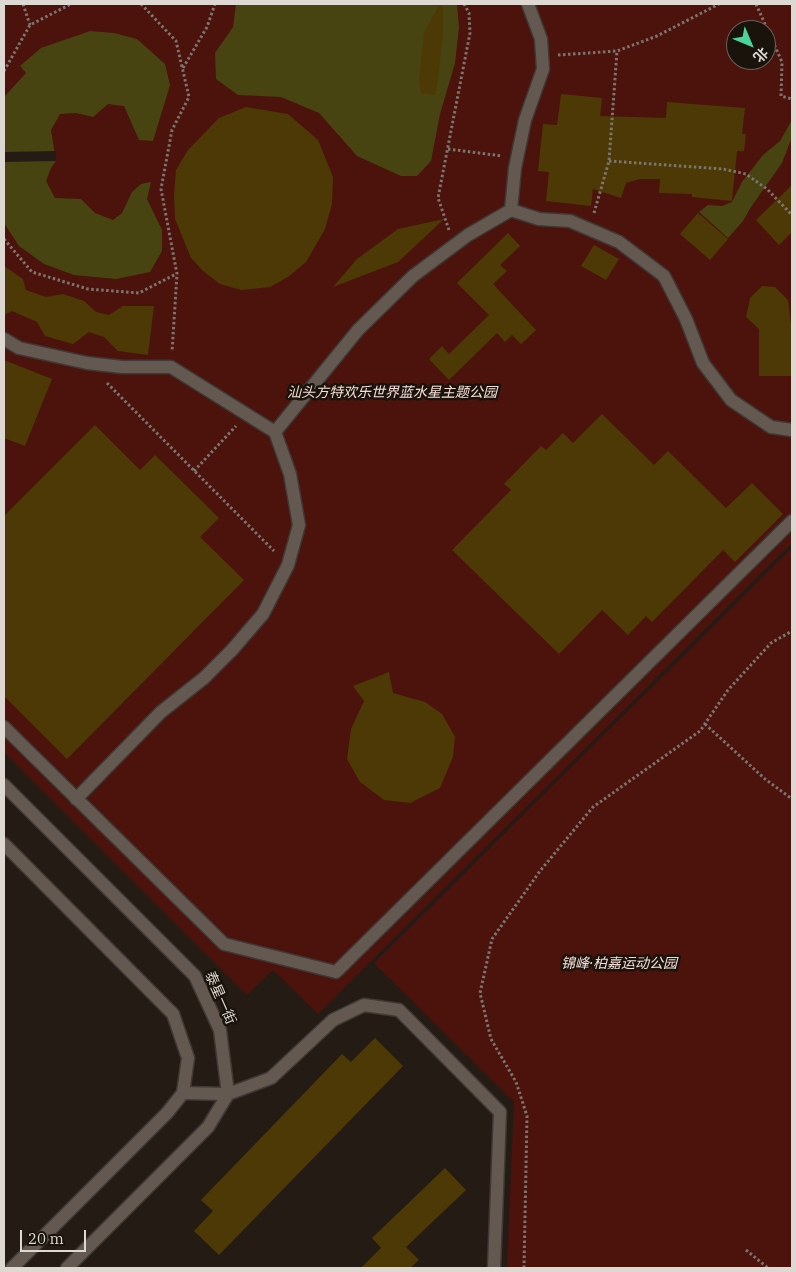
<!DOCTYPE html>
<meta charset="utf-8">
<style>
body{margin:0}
#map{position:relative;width:796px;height:1272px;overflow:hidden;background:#241c14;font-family:"IBM Plex Serif","Noto Sans SC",serif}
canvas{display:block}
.frame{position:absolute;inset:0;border:5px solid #ddd8d2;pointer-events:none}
.north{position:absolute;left:726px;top:20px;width:50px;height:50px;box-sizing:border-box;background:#1a130b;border:1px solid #68625b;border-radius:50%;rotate:135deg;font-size:14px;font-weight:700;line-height:20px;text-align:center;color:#ddd8d2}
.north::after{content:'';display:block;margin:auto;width:18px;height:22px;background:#4ad49c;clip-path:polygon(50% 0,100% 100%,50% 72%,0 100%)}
.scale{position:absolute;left:20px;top:1230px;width:66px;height:22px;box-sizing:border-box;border:2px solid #ddd8d2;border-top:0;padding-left:6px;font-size:15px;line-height:18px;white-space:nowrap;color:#ddd8d2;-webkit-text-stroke:4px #1a130b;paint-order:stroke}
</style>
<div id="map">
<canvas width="796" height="1272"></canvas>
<div class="frame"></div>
<div class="north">北</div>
<div class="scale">20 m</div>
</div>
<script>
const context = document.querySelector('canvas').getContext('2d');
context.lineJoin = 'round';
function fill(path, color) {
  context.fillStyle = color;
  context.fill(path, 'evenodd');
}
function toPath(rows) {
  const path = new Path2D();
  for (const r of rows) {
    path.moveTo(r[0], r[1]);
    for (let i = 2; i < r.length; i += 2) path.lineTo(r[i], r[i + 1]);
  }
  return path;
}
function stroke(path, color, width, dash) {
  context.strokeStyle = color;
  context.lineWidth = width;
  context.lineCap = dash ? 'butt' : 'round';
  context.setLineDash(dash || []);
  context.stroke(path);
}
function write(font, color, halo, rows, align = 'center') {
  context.font = font + ' "IBM Plex Serif","Noto Sans SC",serif';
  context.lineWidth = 5;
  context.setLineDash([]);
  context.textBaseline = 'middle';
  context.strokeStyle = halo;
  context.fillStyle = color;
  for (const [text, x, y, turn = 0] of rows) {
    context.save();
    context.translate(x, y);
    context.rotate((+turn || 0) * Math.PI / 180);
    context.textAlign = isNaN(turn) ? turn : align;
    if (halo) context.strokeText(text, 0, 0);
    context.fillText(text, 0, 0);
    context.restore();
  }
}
fill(toPath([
 [4,4,792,4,792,543,318,1014,273,970,247,995,4,752],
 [736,30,766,30,766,60,736,60],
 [792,548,792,1268,507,1268,514,1102,374,963]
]), '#4c120c');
fill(toPath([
 [236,4,457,4,459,27,455,63,440,114,431,161,417,176,401,176,357,156,319,113,281,97,238,95,216,79,215,53,233,27],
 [90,31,114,33,137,39,165,64,170,85,153,141,139,140,124,106,108,104,93,117,76,113,60,114,51,130,56,161,51,168,46,181,55,198,81,199,95,213,113,220,122,213,132,192,141,184,151,182,147,199,162,230,162,251,150,272,116,279,74,275,44,264,19,246,4,223,4,97,26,73,20,66,41,48],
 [792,120,792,137,782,163,751,207,743,221,728,238,699,212,708,205,722,206,732,202,742,182,763,155,780,141]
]), '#474411');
fill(toPath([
 [56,151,56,161,4,162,4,152]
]), '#241c14');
fill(toPath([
 [440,4,443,4,443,34,437,87,435,95,421,93,419,82,424,33],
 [561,94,602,98,600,116,666,118,667,102,745,108,742,134,746,134,744,151,737,151,732,201,692,197,692,194,659,193,660,179,640,179,626,183,621,198,593,189,591,206,546,201,549,172,538,171,543,124,557,125],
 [246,107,288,114,318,140,333,177,332,204,325,229,306,262,288,277,270,287,241,290,220,284,203,271,191,258,175,219,174,194,176,170,188,150,219,118],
 [792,185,792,232,779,245,756,220],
 [698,213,728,239,710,260,680,234],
 [444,219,398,262,333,287,357,259,398,229],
 [508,233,520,246,500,265,507,271,493,284,536,330,521,344,512,335,505,342,497,333,449,380,429,359,442,346,449,354,489,315,457,283],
 [594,245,619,259,606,280,581,266],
 [4,266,23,279,26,290,46,297,63,294,84,301,96,312,109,315,123,306,154,306,148,355,118,351,104,337,89,332,73,344,45,336,37,322,12,311,4,315],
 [762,286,775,287,788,300,792,332,792,376,759,376,759,329,746,317,750,298],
 [4,360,52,379,25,446,4,438],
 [602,414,654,465,668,451,726,508,752,483,783,514,735,562,723,550,652,622,646,616,628,635,602,610,559,654,452,550,511,490,504,484,541,446,546,450,563,433,573,443],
 [95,425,140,470,155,455,219,518,200,537,244,580,67,759,4,696,4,516],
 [389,672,393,693,425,702,442,714,455,737,453,757,440,788,410,803,384,800,360,782,347,759,351,729,364,701,353,686],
 [375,1038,403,1066,219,1255,194,1231,213,1211,201,1200,342,1054,351,1062],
 [445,1168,466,1190,406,1247,419,1260,410,1268,361,1268,381,1248,372,1238]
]), '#4c3905');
const service = toPath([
 [4,727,224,944,336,972,792,521]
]);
const pedestrian = toPath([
 [511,210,539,219,570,221,619,242,664,276,686,319,703,363,731,400,771,427,792,430],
 [4,339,19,348,87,363,122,367,171,367,275,432,290,474,299,525,288,565,263,614,232,650,204,678,161,712,76,799],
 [275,432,358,330,413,276,468,235,511,210,515,168,525,120,543,69,541,39,528,4]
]);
const minor = toPath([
 [183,1093,228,1094,271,1078,333,1020,364,1005,399,1010,500,1112,494,1268]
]);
const tertiary = toPath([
 [4,785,195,976,220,1030,228,1094,208,1127,67,1268],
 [4,844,173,1014,188,1058,183,1093,167,1113,12,1268]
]);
stroke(service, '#3f3834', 15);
stroke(pedestrian, '#3f3834', 15);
stroke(minor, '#3f3834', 15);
stroke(tertiary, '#3f3834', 15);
stroke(toPath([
 [23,4,30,25],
 [141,4,176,41,189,97,172,130,161,189,177,274,172,352],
 [756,4,782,62,781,96,792,99],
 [558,55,617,51,657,36,719,4],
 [183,68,207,27,215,4],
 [4,71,30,25,71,4],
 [448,149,502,156],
 [609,161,723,169,746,174,767,189,792,215],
 [594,213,609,161,617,51],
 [449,230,438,198,470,33,469,13,464,4],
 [4,239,32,272,88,289,139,293,176,274],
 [107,383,274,551],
 [194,471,236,426],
 [705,724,765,779,792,799],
 [746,1250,768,1268],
 [524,1268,527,1116,516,1082,491,1039,480,993,492,939,540,871,593,807,700,731,728,690,771,643,792,631]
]), '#7b756e', 3, [2.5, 2.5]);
stroke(service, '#635950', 12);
stroke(pedestrian, '#635950', 12);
stroke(minor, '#635950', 12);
stroke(tertiary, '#635950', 12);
write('italic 14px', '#f5dcd7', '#1a130b', [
 ["汕头方特欢乐世界蓝水星主题公园",392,393],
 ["锦峰·柏嘉运动公园",619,964]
]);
write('14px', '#ddd8d2', '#1a130b', [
 ["泰星一街",220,998,66]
]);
</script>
